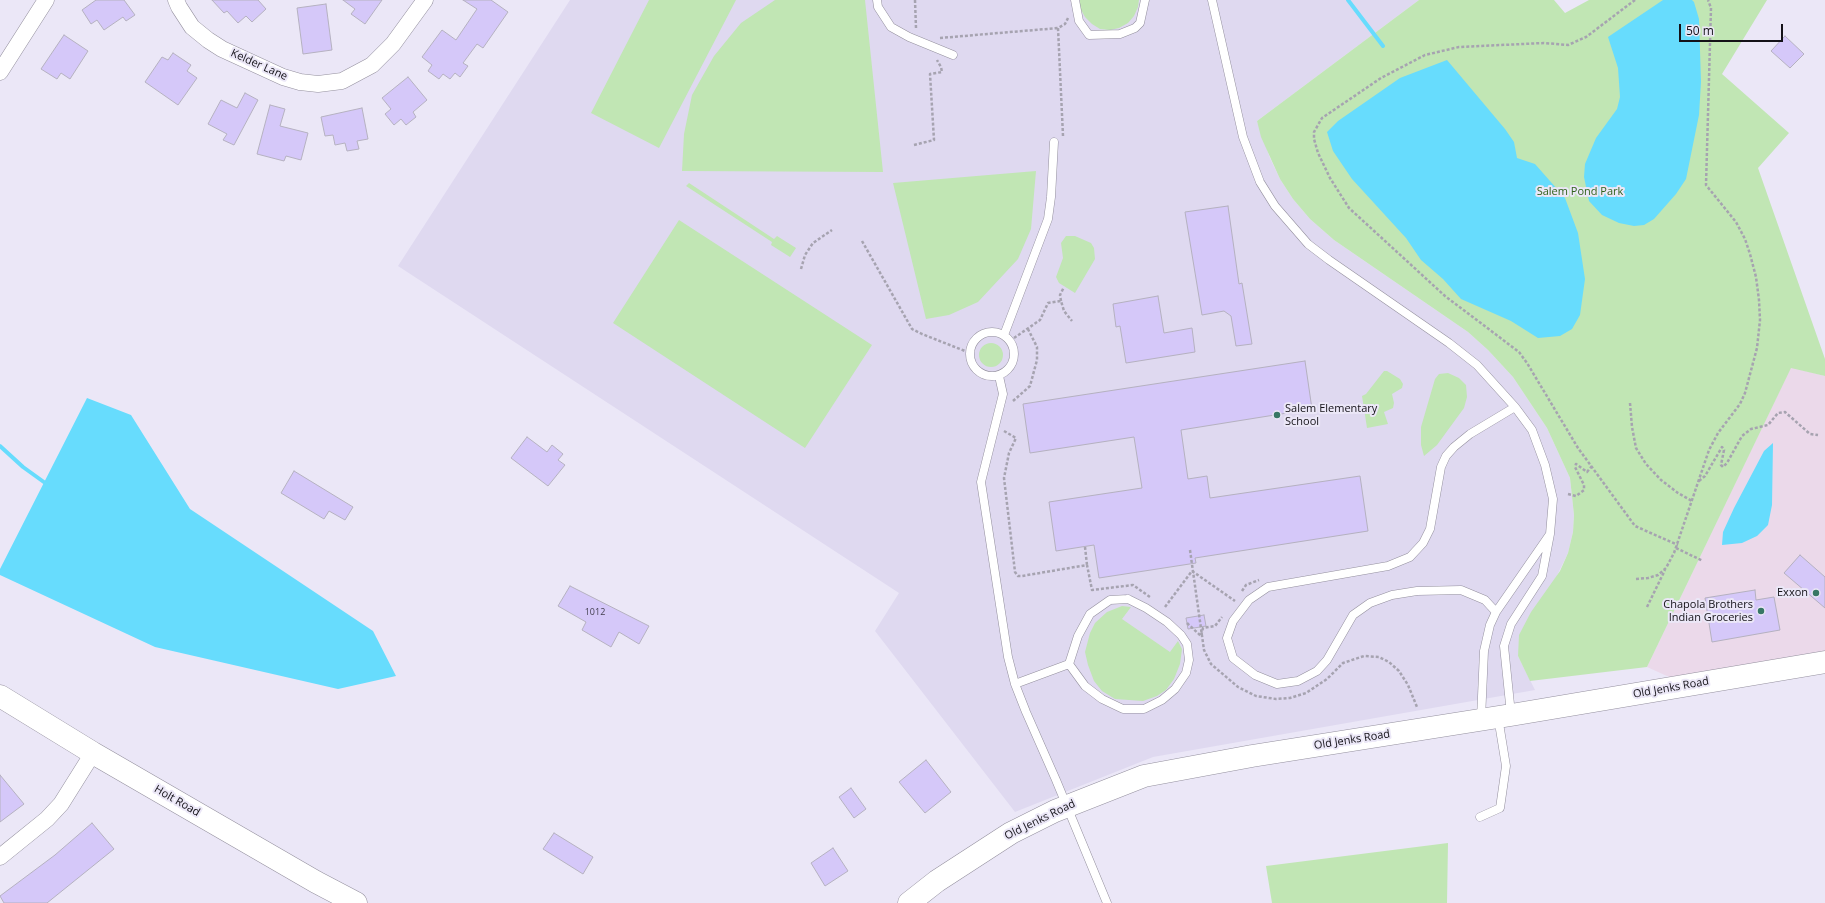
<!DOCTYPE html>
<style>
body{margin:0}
#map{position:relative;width:1825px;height:903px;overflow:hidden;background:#ebe7f7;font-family:"Open Sans",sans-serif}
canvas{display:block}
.scale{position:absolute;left:1679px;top:24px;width:104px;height:18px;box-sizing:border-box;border:2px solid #141218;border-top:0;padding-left:5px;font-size:12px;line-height:14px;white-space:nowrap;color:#141218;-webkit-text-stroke:3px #ebe7f7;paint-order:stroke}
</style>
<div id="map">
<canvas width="1825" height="903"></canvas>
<div class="scale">50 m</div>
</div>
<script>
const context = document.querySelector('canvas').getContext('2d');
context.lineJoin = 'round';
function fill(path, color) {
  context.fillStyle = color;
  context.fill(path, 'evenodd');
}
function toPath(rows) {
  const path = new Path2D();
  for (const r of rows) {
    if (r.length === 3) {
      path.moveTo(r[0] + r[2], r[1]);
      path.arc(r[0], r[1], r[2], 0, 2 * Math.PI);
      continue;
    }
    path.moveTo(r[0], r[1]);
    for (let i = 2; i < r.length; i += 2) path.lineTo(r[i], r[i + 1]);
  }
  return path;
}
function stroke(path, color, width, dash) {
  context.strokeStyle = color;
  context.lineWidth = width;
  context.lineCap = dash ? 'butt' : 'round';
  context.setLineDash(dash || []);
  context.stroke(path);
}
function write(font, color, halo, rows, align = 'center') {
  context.font = font + ' "Open Sans",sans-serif';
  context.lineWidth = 4;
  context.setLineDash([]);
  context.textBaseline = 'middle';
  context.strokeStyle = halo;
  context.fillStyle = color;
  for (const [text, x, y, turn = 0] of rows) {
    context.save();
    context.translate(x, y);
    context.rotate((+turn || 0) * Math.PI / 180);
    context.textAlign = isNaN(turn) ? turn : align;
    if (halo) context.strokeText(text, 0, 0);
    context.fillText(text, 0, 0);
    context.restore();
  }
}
fill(toPath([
 [1791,367,1825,376,1825,662,1687,685,1647,667]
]), '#ebd9ea');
fill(toPath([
 [570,0,1419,0,1257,121,1270,158,1280,179,1293,199,1310,219,1334,240,1468,332,1488,350,1513,377,1547,428,1570,478,1574,515,1573,532,1568,553,1518,656,1535,690,1153,757,1015,812,875,631,899,593,398,266]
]), '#dfd9f0');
fill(toPath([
 [649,0,736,0,659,148,591,113],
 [775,0,865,0,883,172,682,171,684,134,692,95,714,56,741,23],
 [1080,0,1139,0,1138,7,1134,16,1128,23,1119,28,1110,30,1100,29,1092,24,1085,17,1080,8],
 [1419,0,1554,0,1565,13,1589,0,1767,0,1722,74,1789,133,1758,168,1825,359,1825,376,1791,368,1647,667,1530,681,1518,656,1519,635,1531,612,1560,571,1568,553,1573,532,1574,515,1570,478,1547,428,1513,377,1488,350,1468,332,1334,240,1310,219,1293,199,1280,179,1261,137,1257,121],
 [1036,171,1031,229,1018,259,978,302,949,315,926,319,893,183],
 [689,183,774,239,777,236,796,248,790,257,771,245,772,242,686,186],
 [679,220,872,345,805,448,613,323],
 [1066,236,1075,236,1091,243,1094,248,1095,259,1075,293,1059,283,1056,277,1063,258,1061,243],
 [991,355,12],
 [1384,371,1387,371,1400,379,1403,384,1402,388,1392,394,1394,403,1393,408,1384,412,1388,424,1367,428,1362,396,1366,394],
 [1448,373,1459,378,1466,385,1467,397,1464,408,1437,445,1424,456,1421,445,1421,427,1435,379,1439,374],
 [1122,606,1131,607,1122,619,1170,652,1178,641,1182,649,1180,664,1174,679,1166,690,1157,696,1143,701,1115,699,1102,691,1094,681,1088,665,1085,652,1090,633,1095,623,1107,612],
 [1448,843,1447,903,1272,903,1266,866]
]), '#c1e6b4');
fill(toPath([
 [1663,0,1692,0,1694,2,1699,19,1701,82,1699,115,1686,179,1676,194,1654,219,1644,225,1634,226,1619,223,1602,215,1589,201,1584,177,1585,164,1596,138,1617,109,1620,97,1618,68,1608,37],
 [1447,60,1505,129,1514,142,1517,158,1535,164,1565,198,1578,233,1585,279,1580,315,1572,329,1560,336,1538,338,1511,321,1461,299,1443,279,1421,260,1406,238,1352,179,1333,151,1327,132,1338,121,1400,78],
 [87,398,131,415,190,509,373,631,396,676,338,689,155,647,0,575,0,569],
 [1773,443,1772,505,1768,525,1757,536,1742,543,1722,545,1723,532,1734,508,1764,451]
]), '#67dcfd');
stroke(toPath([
 [1348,0,1383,46],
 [0,446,23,467,48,485]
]), '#67dcfd', 4);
const building = toPath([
 [96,0,124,0,135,15,126,21,123,17,104,30,97,20,91,24,82,10,96,0],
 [212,0,258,0,266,9,252,22,246,16,238,23,227,11,224,13,212,0],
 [343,0,382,0,365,24,351,14,355,9,343,0],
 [463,0,491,0,508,12,483,48,477,44,463,63,468,66,460,77,455,73,450,79,443,74,439,79,428,71,432,65,422,57,442,30,456,40,477,9,463,0],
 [326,4,332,50,303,54,297,8,326,4],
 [64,35,88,51,70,79,61,73,57,79,41,69,64,35],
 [1785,36,1804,54,1790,68,1771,51,1785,36],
 [173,53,191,65,187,71,197,78,178,105,145,82,162,57,168,60,173,53],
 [408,77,427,100,413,112,416,117,406,125,401,119,394,125,385,114,391,109,382,98,408,77],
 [245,93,258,100,234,145,223,140,227,134,208,124,221,100,237,108,245,93],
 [270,105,285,109,280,126,308,133,301,160,286,156,284,161,257,154,270,105],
 [362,108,368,139,357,141,359,149,347,151,345,143,335,145,333,135,325,136,321,117,362,108],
 [1228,206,1239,284,1242,283,1252,344,1236,346,1231,316,1224,311,1202,315,1185,212,1228,206],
 [1158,296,1164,333,1192,328,1195,352,1126,363,1120,326,1116,327,1113,304,1158,296],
 [1305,361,1312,409,1181,430,1188,479,1207,476,1210,498,1360,476,1368,531,1195,558,1196,563,1099,578,1094,545,1056,551,1049,502,1142,488,1134,437,1030,453,1023,404,1305,361],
 [527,437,547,452,552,445,563,454,558,460,565,465,548,486,511,458,527,437],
 [294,471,353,507,345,520,329,511,324,519,281,493,294,471],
 [1800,555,1825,577,1825,608,1784,573,1800,555],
 [570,586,649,626,639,644,619,632,611,647,582,630,586,622,558,606,570,586],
 [1755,590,1756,600,1774,597,1780,630,1712,642,1705,598,1755,590],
 [1204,615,1206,626,1188,629,1186,618,1204,615],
 [926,760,951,792,925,813,899,782,926,760],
 [0,775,24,804,0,822,0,775],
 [851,788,866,809,854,818,839,797,851,788],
 [92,823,114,849,47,903,4,903,0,896,55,855,92,823],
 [554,833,593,857,583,874,543,849,554,833],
 [833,848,848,871,825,886,811,863,833,848]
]);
fill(building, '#d5c8f9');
stroke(building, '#b5b1c0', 1);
const lane = toPath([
 [877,0,878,7,891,27,909,37,953,55],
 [1075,0,1079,21,1089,35,1120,34,1135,28,1140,23,1145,0],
 [1212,0,1243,137,1260,182,1275,206,1308,244,1329,260,1449,343,1477,365,1515,407,1532,430,1545,465,1553,499,1550,534],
 [992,354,22],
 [1004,335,1048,219,1051,197,1054,142],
 [999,376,1003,394,981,482,1008,657,1015,684,1026,712,1056,780,1107,903],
 [1128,599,1146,608,1167,622,1181,635,1187,644,1189,660,1186,673,1175,689,1162,700,1144,709,1123,709,1102,699,1085,686,1069,664,1078,636,1090,614,1110,600,1128,599],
 [1496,612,1485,600,1461,590,1417,591,1392,595,1370,603,1353,615,1327,660,1317,671,1298,681,1277,684,1255,675,1233,658,1227,638,1233,621,1249,600,1268,587,1388,566,1410,557,1423,543,1430,529,1441,467,1446,456,1454,447,1470,434,1515,407],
 [1015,684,1069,664],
 [1481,719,1484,651,1490,625,1496,612,1550,534,1542,576,1511,624,1504,646,1511,714],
 [1480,817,1500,808,1506,766,1498,717]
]);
const street = toPath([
 [176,0,179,7,192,27,208,40,222,49,283,77,300,82,318,84,342,81,372,65,393,44,425,0],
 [0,72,46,0],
 [0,857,47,819,61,804,93,753]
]);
const secondary = toPath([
 [0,696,93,753,316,882,356,903],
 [909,903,937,881,1011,833,1055,811,1144,776,1252,756,1511,715,1825,662]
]);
stroke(lane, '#94909e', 9);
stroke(street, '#94909e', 17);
stroke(secondary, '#94909e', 23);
stroke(toPath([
 [915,0,916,28],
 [1635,0,1586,37,1568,45,1544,43,1459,47,1425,55,1381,78,1322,118,1314,132,1314,139,1318,153,1330,178,1349,208,1445,296,1519,352,1527,363,1578,448,1635,526,1678,545],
 [940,38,1058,28],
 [1063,136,1058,28,1065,24,1068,18],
 [914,145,934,140,930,74,942,72,941,67,937,60],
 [862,241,912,329,922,334,970,353],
 [801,269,805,255,813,243,832,230],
 [1061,301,1060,295,1064,287],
 [1014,338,1040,320,1048,303,1061,301,1064,311,1072,321],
 [1013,401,1030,386,1037,360,1037,347,1028,329],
 [1630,403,1632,427,1636,448,1646,464,1661,480,1678,493,1692,501],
 [1004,431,1016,438,1009,453,1004,478,1015,572,1018,576,1022,576,1087,565,1092,590,1133,585,1150,597],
 [1699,481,1705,476,1722,447,1724,450,1721,465,1723,467,1727,463,1742,436,1751,429,1768,425,1778,413,1785,412,1810,434,1818,435],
 [1568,494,1576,496,1584,490,1584,485,1575,467,1576,464,1587,472,1592,466],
 [1085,547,1087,565],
 [1676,548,1703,561],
 [1190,550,1204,650,1211,664,1238,687,1256,696,1276,699,1290,698,1306,693,1327,679,1343,663,1364,656,1379,657,1389,662,1399,671,1408,685,1417,707],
 [1636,579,1648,578,1658,575,1666,568,1674,553,1709,450,1718,433,1740,404,1745,393,1757,348,1760,320,1759,300,1756,277,1750,254,1745,239,1736,222,1706,185,1711,8,1708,0],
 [1242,591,1246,585,1259,580],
 [1165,607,1192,571,1235,601],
 [1647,607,1665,570],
 [1187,623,1201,636,1203,628,1215,626,1222,617]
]), '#a6a3b0', 2.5, [3, 2]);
stroke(lane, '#fff', 8);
stroke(street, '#fff', 16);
stroke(secondary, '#fff', 22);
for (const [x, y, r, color] of [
 [1277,415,4,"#377765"],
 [1816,593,4,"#377765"],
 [1761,611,4,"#377765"]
]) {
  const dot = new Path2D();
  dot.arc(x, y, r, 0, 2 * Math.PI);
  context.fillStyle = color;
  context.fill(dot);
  stroke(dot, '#ebe7f7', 1.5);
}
write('9px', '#444050', null, [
 ["1012",595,612]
]);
write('11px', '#141218', '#ebe7f7', [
 ["Kelder Lane",259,65,24],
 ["Old Jenks Road",1671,688,-10],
 ["Old Jenks Road",1352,740,-9],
 ["Holt Road",177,801,30],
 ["Old Jenks Road",1040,820,-26]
]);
write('11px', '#31631c', '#ebe7f7', [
 ["Salem Pond Park",1580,192]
]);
write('11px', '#141218', '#ebe7f7', [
 ["Salem Elementary",1285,409,"left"],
 ["School",1285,422,"left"],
 ["Exxon",1808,593],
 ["Chapola Brothers",1753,605],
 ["Indian Groceries",1753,618]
], 'right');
</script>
